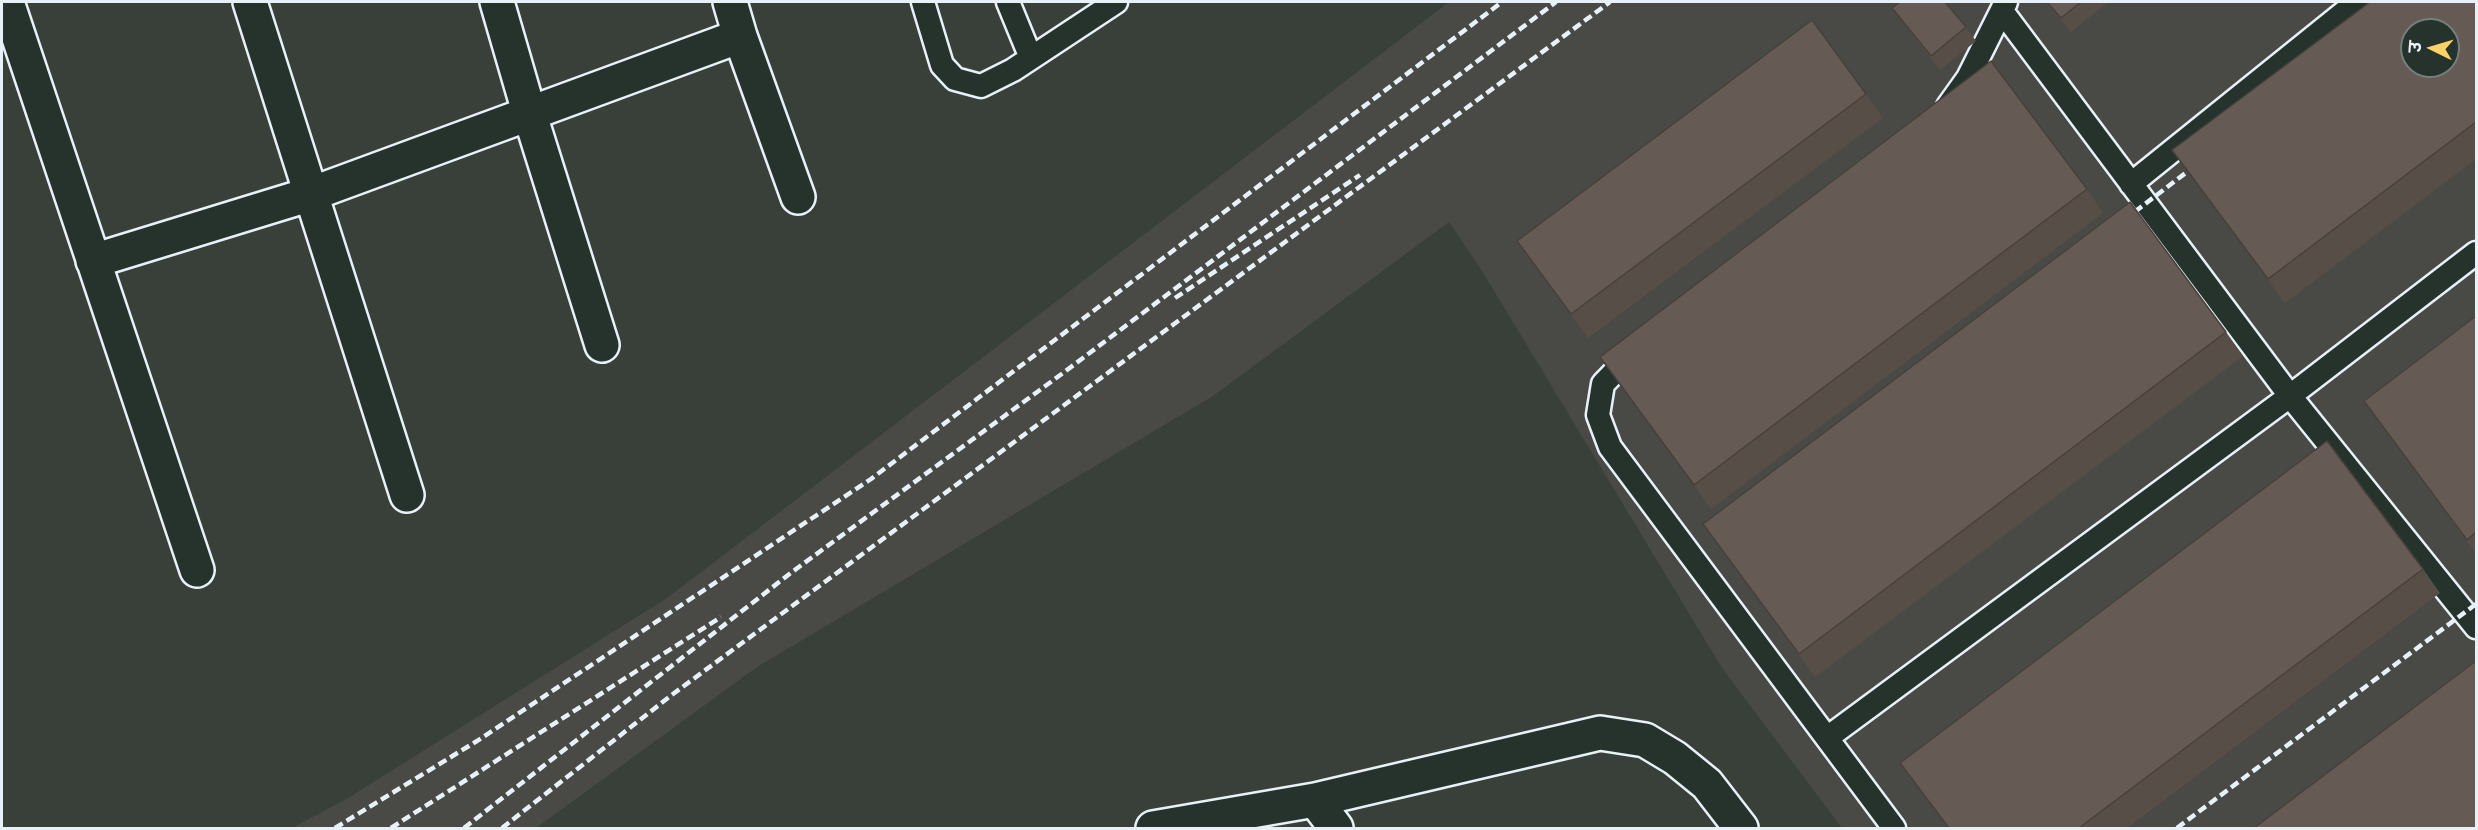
<!DOCTYPE html>
<meta charset="utf-8">
<style>
body{margin:0}
#map{position:relative;width:2478px;height:830px;overflow:hidden;background:#393f39;font-family:"Playpen Sans","Playpen Sans Deva",sans-serif}
canvas{display:block}
.frame{position:absolute;inset:0;border:3px solid #e8f1f8;pointer-events:none}
.north{position:absolute;left:2400px;top:18px;width:60px;height:60px;box-sizing:border-box;background:#26332d;border:2px solid #747f7e;border-radius:50%;rotate:275deg;font-size:16px;font-weight:700;line-height:24px;text-align:center;color:#e8f1f8}
.north::after{content:'';display:block;margin:auto;width:21px;height:27px;background:#ffd166;clip-path:polygon(50% 0,100% 100%,50% 72%,0 100%)}
</style>
<div id="map">
<canvas width="2478" height="830"></canvas>
<div class="frame"></div>
<div class="north">उ</div>
</div>
<script>
const context = document.querySelector('canvas').getContext('2d');
context.lineJoin = 'round';
function fill(path, color) {
  context.fillStyle = color;
  context.fill(path, 'evenodd');
}
function toPath(rows) {
  const path = new Path2D();
  for (const r of rows) {
    path.moveTo(r[0], r[1]);
    for (let i = 2; i < r.length; i += 2) path.lineTo(r[i], r[i + 1]);
  }
  return path;
}
function stroke(path, color, width, dash) {
  context.strokeStyle = color;
  context.lineWidth = width;
  context.lineCap = dash ? 'butt' : 'round';
  context.setLineDash(dash || []);
  context.stroke(path);
}
fill(toPath([
 [1449,2,2476,2,2476,828,1842,828,1722,668,1482,271,1449,222,1213,396,757,667,536,828,292,828,348,798,667,598],
 [2412,30,2448,30,2448,66,2412,66]
]), '#494a45');
const service = toPath([
 [923,2,942,65,955,79,981,86,1013,70,1116,2],
 [1008,2,1031,58],
 [2002,11,2290,396,2476,627],
 [1948,106,1968,78,2006,2],
 [2131,184,2357,2],
 [1633,353,1603,384,1598,415,1610,447,1894,828],
 [1827,738,2290,396,2476,253]
]);
const minor = toPath([
 [7,2,197,570],
 [497,2,529,112,602,345],
 [740,36,798,197],
 [93,261,311,194,250,2],
 [407,495,311,194,740,36,730,2],
 [1315,800,1336,828],
 [1153,828,1315,800,1600,733,1645,740,1675,758,1707,784,1741,828]
]);
stroke(service, '#e8f1f8', 27);
stroke(minor, '#e8f1f8', 38);
stroke(service, '#26332d', 22);
stroke(minor, '#26332d', 33);
stroke(toPath([
 [2124,220,2200,162],
 [1175,298,1360,175],
 [335,828,477,741,871,479,1502,2],
 [391,828,721,617],
 [464,828,792,572,1063,373,1556,2],
 [502,828,673,694,1610,2],
 [2177,828,2476,604]
]), '#e8f1f8', 4.5, [9, 4.5]);
fill(toPath([
 [2046,2,2108,2,2071,32],
 [2476,2,2476,159,2285,303,2172,150],
 [1892,8,1966,27,1976,41,1940,70,1902,22],
 [1866,94,1883,118,1588,338,1517,241],
 [2087,189,2103,213,1711,509,1600,357],
 [2476,316,2476,554,2364,401],
 [2226,332,2243,356,1815,677,1703,524],
 [2423,569,2440,593,2127,828,1948,828,1900,763]
]), '#584e48');
const building = toPath([
 [1900,2,1945,2,1966,27,1931,56,1892,8,1900,2],
 [2047,2,2081,2,2061,18,2047,2],
 [2370,2,2476,2,2476,122,2268,279,2172,150,2370,2],
 [2412,30,2448,30,2448,66,2412,66,2412,30],
 [1812,20,1866,94,1571,314,1517,241,1812,20],
 [1991,61,2087,189,1694,485,1600,357,1991,61],
 [2130,202,2226,332,1799,654,1703,524,2130,202],
 [2476,316,2476,532,2467,540,2364,401,2476,316],
 [2327,441,2423,569,2079,828,1949,828,1900,763,2327,441],
 [2476,661,2476,828,2254,828,2476,661]
]);
fill(building, '#665b54');
stroke(building, '#47403b', 1.5);
</script>
